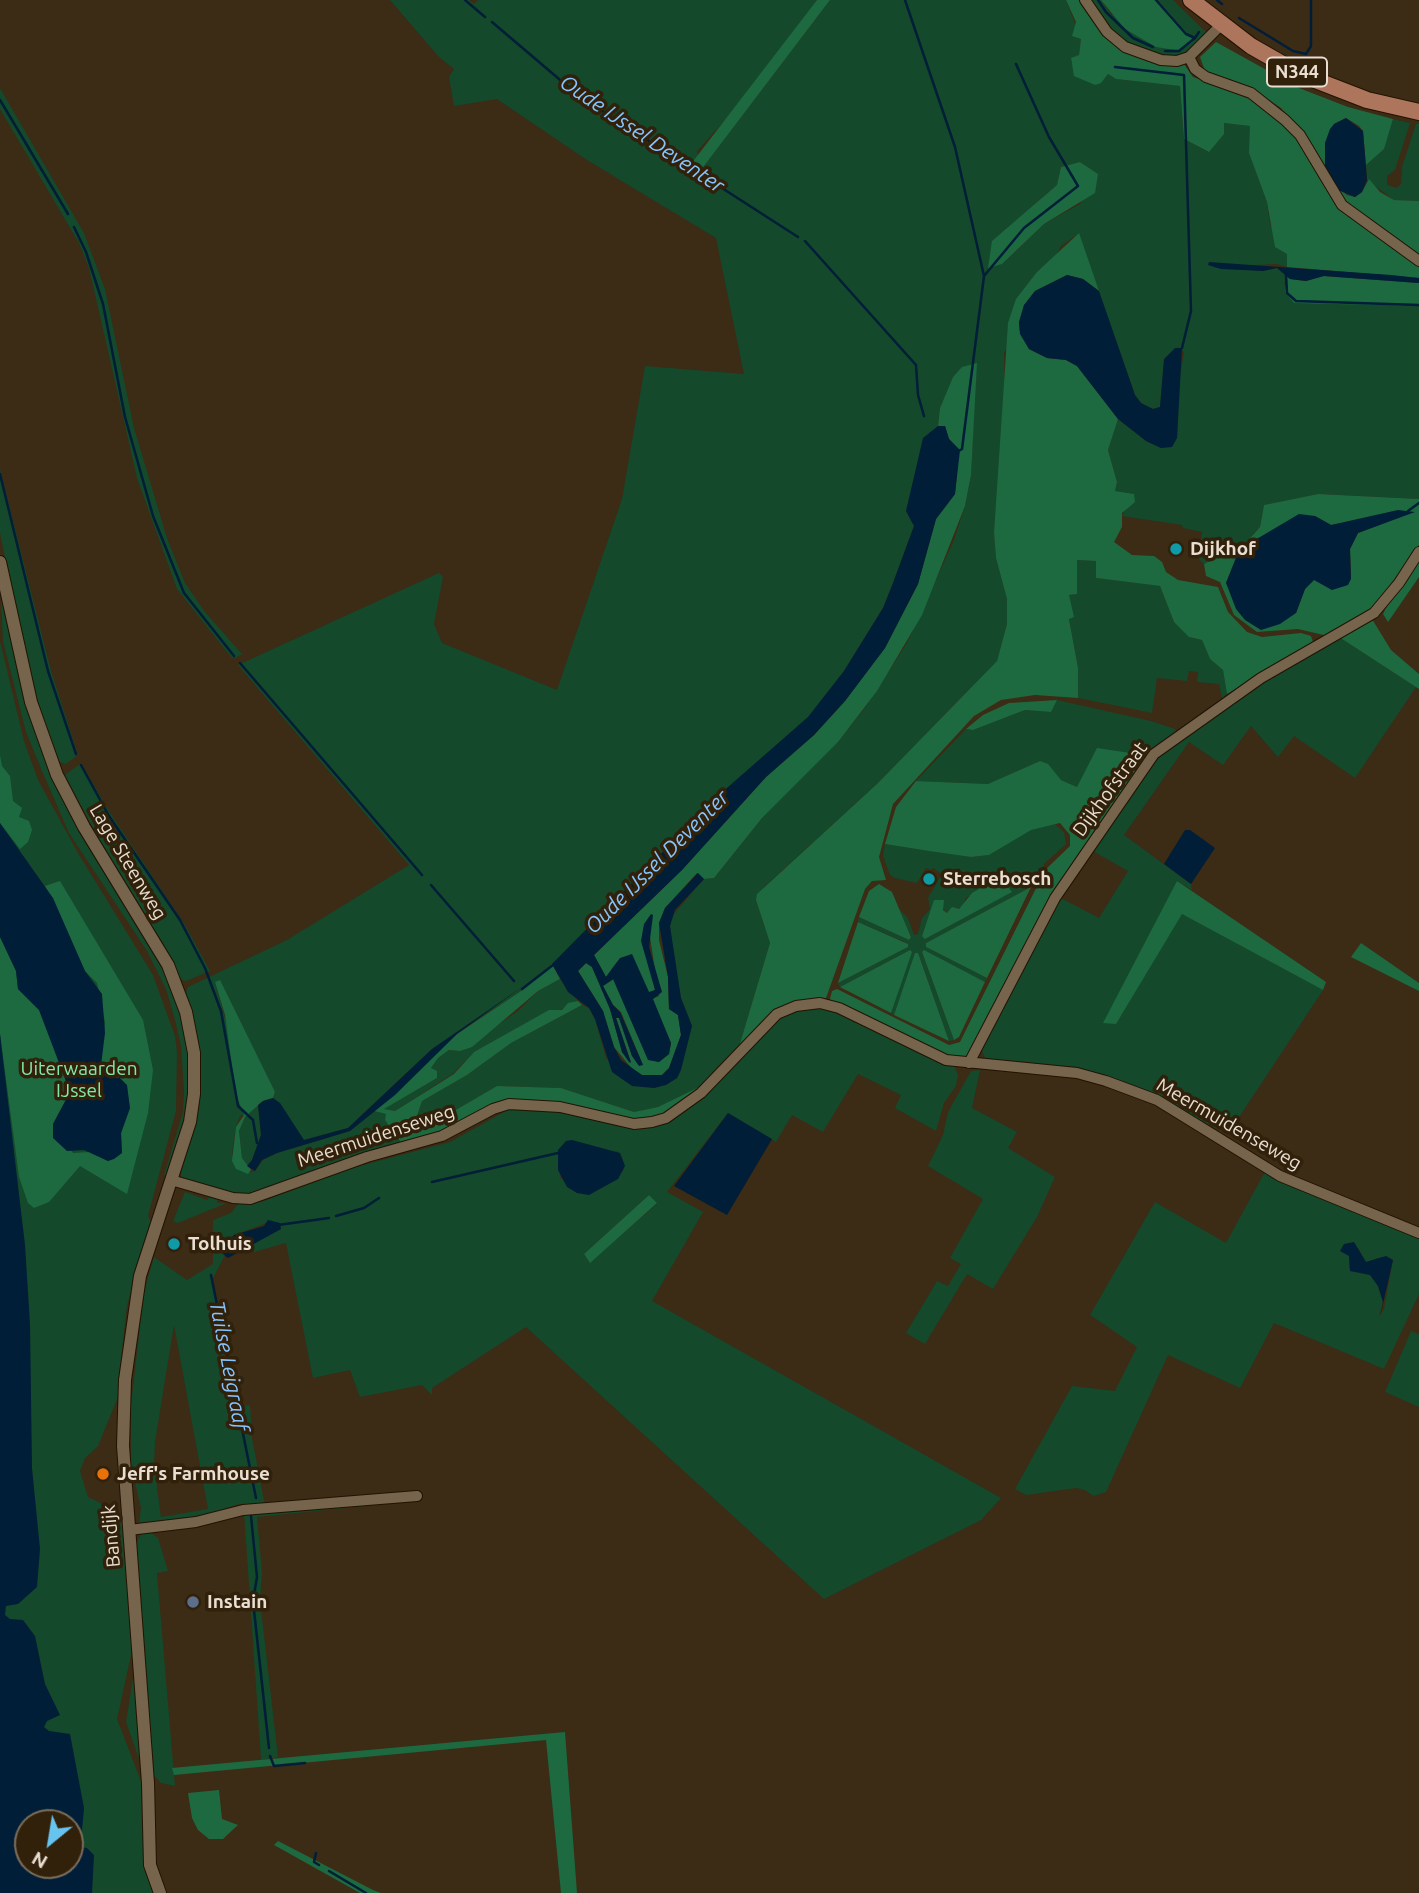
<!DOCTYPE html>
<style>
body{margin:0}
#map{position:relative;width:1419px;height:1893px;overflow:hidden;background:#3c2b15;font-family:Ubuntu,sans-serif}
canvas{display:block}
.north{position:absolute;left:14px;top:1809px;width:70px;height:70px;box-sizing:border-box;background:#31210b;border:2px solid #7b6d5a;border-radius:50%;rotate:210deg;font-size:19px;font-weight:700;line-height:28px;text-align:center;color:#e9ded1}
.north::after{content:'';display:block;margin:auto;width:24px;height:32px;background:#66c4ef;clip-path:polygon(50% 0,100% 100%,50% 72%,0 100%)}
</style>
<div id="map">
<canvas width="1419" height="1893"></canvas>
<div class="north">N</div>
</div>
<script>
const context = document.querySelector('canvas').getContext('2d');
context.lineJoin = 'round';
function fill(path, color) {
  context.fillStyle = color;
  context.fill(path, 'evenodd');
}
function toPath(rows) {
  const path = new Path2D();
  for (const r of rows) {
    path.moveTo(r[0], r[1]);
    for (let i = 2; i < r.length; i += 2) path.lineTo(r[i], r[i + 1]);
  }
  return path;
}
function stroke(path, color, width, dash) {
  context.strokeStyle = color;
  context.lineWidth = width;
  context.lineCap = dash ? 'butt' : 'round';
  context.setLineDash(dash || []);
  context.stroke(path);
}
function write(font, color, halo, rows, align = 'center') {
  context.font = font + ' Ubuntu,sans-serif';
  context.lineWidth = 7;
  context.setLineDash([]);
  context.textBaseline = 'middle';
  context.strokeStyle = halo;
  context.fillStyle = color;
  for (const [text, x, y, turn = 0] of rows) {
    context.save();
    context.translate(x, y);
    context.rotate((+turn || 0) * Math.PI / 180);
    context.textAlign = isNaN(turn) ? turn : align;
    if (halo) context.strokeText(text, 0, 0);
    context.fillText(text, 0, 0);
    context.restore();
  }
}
fill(toPath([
 [390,0,469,0,474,4,478,0,817,0,736,108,697,151,701,170,830,0,1066,0,1081,39,1079,55,1071,59,1072,64,1085,80,1095,85,1108,74,1116,79,1180,86,1184,139,1208,152,1224,123,1250,126,1253,163,1267,202,1270,224,1287,254,1287,267,1276,264,1211,267,1263,271,1277,268,1287,276,1284,284,1419,306,1419,499,1318,494,1264,505,1260,527,1253,535,1244,544,1204,564,1199,559,1202,532,1183,528,1182,525,1122,516,1134,494,1115,491,1117,482,1108,450,1118,419,1146,441,1161,448,1177,438,1179,382,1184,352,1178,347,1164,359,1160,407,1153,409,1141,403,1135,395,1078,234,1061,246,1004,353,1005,405,994,533,996,558,1007,599,1007,624,997,661,878,783,764,887,756,900,770,943,738,1050,703,1085,658,1107,634,1112,561,1088,497,1086,435,1122,421,1124,416,1119,422,1101,467,1075,511,1043,582,1005,589,1008,595,1019,606,1058,654,1088,677,1078,692,1026,681,998,673,955,670,926,672,916,704,879,714,878,762,818,838,742,867,705,907,643,954,540,965,506,971,475,976,364,953,377,940,408,938,426,929,435,906,511,914,526,893,583,883,608,844,671,808,718,719,795,569,949,524,989,432,1049,348,1128,304,1140,273,1098,275,1093,215,982,230,1036,236,1095,244,1115,240,1116,236,1127,232,1154,250,1172,255,1171,263,1160,277,1153,350,1131,374,1111,386,1114,389,1128,402,1144,250,1197,184,1181,181,1176,199,1058,186,992,188,987,287,940,409,865,238,665,439,573,443,577,434,624,442,643,557,690,622,499,645,366,744,374,716,238,587,160,497,99,454,106,449,77,454,69,439,57],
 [1080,162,1098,175,1080,204,1044,224,1002,264,1036,203,1057,185,1061,167],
 [1088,0,1101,0,1111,14,1194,41,1158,0,1173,0,1207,33,1193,49,1176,58,1142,51,1110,30],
 [0,88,84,233,105,289,134,428,167,538,185,583,205,612,242,654,237,657,232,658,177,589,137,478,89,268,79,243,0,109],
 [1393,119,1410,123,1395,170,1387,176,1387,185,1397,188,1401,184,1402,167,1416,124,1419,124,1419,201,1394,200,1367,180,1366,165,1384,148],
 [0,469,51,671,78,755,66,764,57,761,33,685,17,615,0,533],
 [1077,560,1096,561,1096,578,1160,586,1174,622,1192,638,1202,640,1210,659,1223,670,1227,694,1222,698,1219,684,1197,682,1198,672,1189,671,1187,681,1157,678,1152,713,1078,698,1078,668,1069,618,1069,595,1077,594],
 [0,582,63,800,95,858,164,963,182,1015,189,1043,190,1106,168,1176,164,1175,183,1112,184,1092,181,1046,175,1020,166,989,147,951,69,833,42,771,26,732,3,641],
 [1339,637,1416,687,1355,778,1294,736,1278,757,1251,726,1223,765,1189,742,1124,835,1191,884,1192,890,1177,881,1116,1024,1181,913,1323,990,1228,1134,1141,1090,985,1058,981,1049,1059,897,1099,918,1128,871,1091,850,1155,760,1233,701],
 [0,641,24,741,38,780,78,853,153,975,175,1036,177,1052,176,1111,148,1216,152,1223,127,1305,119,1378,120,1392,98,1446,85,1458,80,1471,88,1497,123,1514,133,1646,117,1719,141,1781,144,1858,156,1893,67,1893,70,1823,43,1727,0,1600],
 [1057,700,1151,721,1175,729,1177,732,1150,756,1077,787,1061,780,1040,761,988,784,916,781,966,729,973,730,1025,710,1051,712],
 [81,763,110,813,185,925,210,971,186,981,182,980,105,851,65,775],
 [1055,824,1064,832,1066,844,1045,863,1031,887,926,943,926,947,987,978,985,982,922,952,954,1040,949,1041,918,953,894,1015,891,1013,910,950,840,987,838,983,908,947,907,943,858,922,859,917,909,940,911,936,899,909,908,918,914,935,918,934,922,918,930,909,928,898,942,874,933,868,931,870,926,868,917,883,895,878,890,875,883,856,885,844,971,857,989,855,1031,829],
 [989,884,1011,892,925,939,922,935,935,900,947,913,962,907,966,898],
 [560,979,578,1001,474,1052,454,1073,395,1111,383,1109,437,1078,431,1068,438,1058,449,1050,460,1051,518,1011,538,991],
 [826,1007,953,1063,958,1075,956,1086,944,1103,936,1131,895,1108,901,1095,858,1074,823,1132,792,1115,776,1142,728,1113,667,1192,703,1212,652,1301,1001,1498,981,1520,824,1599,526,1327,432,1388,432,1395,422,1385,360,1397,350,1370,313,1378,286,1243,254,1252,252,1244,281,1229,266,1223,234,1235,228,1241,223,1248,225,1255,212,1280,236,1407,250,1405,252,1438,265,1506,239,1504,226,1508,220,1515,139,1525,141,1508,131,1465,131,1405,144,1292,154,1257,187,1280,213,1264,213,1220,231,1213,239,1203,264,1201,348,1169,450,1142,513,1107,664,1122,790,1010],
 [617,1151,623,1160,623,1171,577,1193,559,1176],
 [649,1195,657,1204,589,1262,584,1254],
 [174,1325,208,1509,161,1517,154,1465,155,1442],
 [980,1070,972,1108,1017,1132,1008,1148,1055,1177,1037,1217,993,1289,967,1274,925,1344,906,1333,937,1281,948,1286,961,1264,950,1258,983,1199,928,1166,943,1135,948,1112,971,1071],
 [258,1105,261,1135,252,1160,247,1166,242,1158,239,1131,245,1117],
 [1267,1168,1419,1236,1419,1294,1384,1369,1274,1323,1240,1388,1168,1355,1106,1492,1093,1496,1085,1490,1076,1488,1026,1495,1015,1489,1072,1386,1115,1391,1137,1347,1090,1315,1155,1202,1226,1243],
 [1358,1248,1366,1262,1382,1257,1393,1260,1384,1309,1379,1316,1383,1302,1378,1286,1370,1275,1349,1268,1349,1256],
 [185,1192,207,1200,209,1197,217,1199,217,1203,227,1203,178,1223,173,1221],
 [1411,1331,1419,1334,1419,1407,1385,1392],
 [410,1499,416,1501,257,1517,262,1572,260,1600,278,1757,261,1760,244,1512],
 [142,1533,151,1533,158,1538,168,1571,157,1573,175,1786,161,1783,151,1772,135,1545],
 [136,1660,143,1770,126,1722]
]), '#14492b');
fill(toPath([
 [817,0,830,0,701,170,691,164],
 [1066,0,1082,0,1108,38,1175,65,1184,64,1193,77,1241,93,1270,109,1300,142,1332,199,1419,265,1419,278,1287,267,1287,254,1275,247,1267,202,1249,153,1250,126,1224,123,1224,134,1209,152,1184,139,1180,86,1116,79,1108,74,1101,83,1095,85,1074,76,1071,58,1079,55,1081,39,1072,36,1076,22],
 [1101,0,1158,0,1194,41,1181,51,1156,47,1125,29],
 [1216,42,1299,88,1348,107,1393,119,1384,149,1366,165,1363,131,1359,126,1346,118,1334,124,1325,143,1325,165,1333,184,1347,195,1355,197,1362,192,1369,179,1380,192,1394,200,1419,201,1419,258,1341,200,1308,141,1281,108,1254,90,1205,71,1200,57],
 [1080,162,1098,174,1095,193,1044,224,1002,264,988,268,992,241,1057,185,1061,167],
 [1079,233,1099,291,1083,279,1067,275,1035,291,1024,305,1019,322,1020,333,1029,349,1047,358,1066,360,1077,366,1118,419,1108,450,1117,482,1115,491,1134,494,1135,502,1122,513,1122,527,1114,542,1132,555,1154,556,1162,562,1166,572,1178,580,1218,587,1228,612,1247,632,1262,637,1301,633,1311,636,1314,645,1227,694,1223,670,1210,659,1202,640,1189,637,1174,622,1160,586,1096,578,1096,561,1077,560,1077,594,1069,595,1074,617,1069,619,1078,668,1078,698,1035,695,1001,700,974,716,893,804,879,857,886,880,872,881,865,889,826,998,795,1003,738,1050,770,943,756,900,757,894,878,783,997,661,1007,624,1007,599,996,558,994,533,1008,323,1016,299,1037,272],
 [1287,276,1290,279,1306,281,1323,276,1419,283,1419,306,1294,303,1285,292],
 [977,363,971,475,965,506,922,615,877,691,838,742,762,818,714,878,704,879,697,873,665,908,659,923,659,940,668,977,669,1009,678,1015,681,1035,669,1068,662,1075,642,1075,633,1070,614,1047,603,1011,578,971,586,963,592,967,610,1009,622,1052,631,1062,616,1018,619,1018,632,1056,643,1065,621,1012,613,1005,603,986,614,979,648,1059,659,1062,669,1054,671,1043,652,999,659,996,649,931,644,924,655,990,649,993,636,965,617,962,606,977,594,955,682,870,766,777,814,735,845,701,885,648,918,584,936,519,955,494,959,450,949,439,945,426,938,426,940,408,953,377,962,367],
 [1318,494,1419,499,1419,545,1372,610,1328,636,1298,629,1257,632,1234,615,1220,582,1206,576,1204,564,1244,544,1253,535,1260,527,1264,505],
 [1413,512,1358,533,1350,549,1351,579,1332,590,1314,579,1305,589,1296,613,1226,583,1238,553,1273,530,1315,516,1331,525],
 [1419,560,1419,577,1388,622,1383,614,1386,608],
 [1372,619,1391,650,1419,674,1419,689,1339,637],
 [1057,700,1051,712,1025,710,973,730,966,729,983,715,1009,703],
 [1097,748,1150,756,1110,812,967,1056,947,1058,829,1003,832,991,837,989,949,1045,960,1042,1045,870,1070,846,1070,835,1060,823,1031,830,989,855,971,857,929,851,885,844,896,807,916,781,988,784,1040,761,1048,764,1061,780,1077,787],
 [0,755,2,766,10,776,13,801,22,808,19,817,29,821,32,830,28,842,20,849,0,823],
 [996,879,1004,882,1012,892,925,939,922,936,934,900,944,900,943,910,947,913,952,907,959,909,972,893],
 [60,881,143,1020,153,1070,148,1113,127,1194,80,1166,49,1202,34,1208,28,1203,19,1177,0,1034,0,937,16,971,18,989,39,1010,66,1077,70,1093,53,1124,73,1153,90,1152,108,1161,122,1153,121,1133,130,1108,120,1078,112,1077,101,1065,105,1022,97,983,85,971,45,886],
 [1177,881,1326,982,1323,990,1182,914,1116,1024,1103,1023],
 [879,884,892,892,911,937,909,940,859,917,869,891],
 [1031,887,987,978,926,947,926,943],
 [858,922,908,944,908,947,838,983],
 [1361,943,1419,983,1419,991,1351,957],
 [910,950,912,952,891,1013,840,987],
 [924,950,985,982,959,1037,954,1040,922,952],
 [915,953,918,953,949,1041,894,1015],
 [552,964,560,979,538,991,472,1047,460,1051,449,1050,438,1058,431,1068,437,1071,437,1078,384,1109,395,1111,454,1074,474,1052,549,1010,562,1010,568,1003,578,1001,582,1005,511,1043,467,1075,422,1101,416,1119,421,1124,435,1122,497,1086,561,1088,634,1112,658,1107,703,1085,666,1114,637,1121,519,1101,455,1129,402,1144,385,1120,386,1114,374,1111,457,1034,524,989],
 [220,980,275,1092,273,1098,263,1101,245,1117,239,1131,242,1158,251,1170,248,1174,236,1169,232,1161,236,1127,244,1115,236,1095,225,1015,215,982],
 [649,1195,657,1203,590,1263,584,1254],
 [565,1732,577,1893,561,1893,546,1740,174,1775,172,1768],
 [219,1790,222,1819,238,1825,223,1839,209,1839,198,1830,192,1818,188,1793],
 [278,1841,373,1890,381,1893,360,1893,274,1845]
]), '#1d6a40');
fill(toPath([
 [1346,118,1363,131,1367,180,1362,192,1355,197,1338,190,1325,166,1325,143,1330,129,1334,124],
 [1209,262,1391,275,1419,278,1419,283,1324,276,1306,281,1290,279,1277,268,1263,271,1221,269,1208,265],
 [1067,275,1083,279,1099,291,1135,395,1141,403,1153,409,1160,407,1164,359,1175,348,1182,348,1177,438,1172,447,1161,448,1146,441,1118,419,1077,366,1066,360,1047,358,1029,349,1020,334,1019,322,1024,305,1035,291],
 [938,426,945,426,949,439,960,450,955,494,936,519,918,584,885,648,845,701,814,735,766,777,682,870,594,955,606,977,620,958,632,954,649,992,655,990,641,941,644,924,651,914,653,915,649,947,662,992,653,999,671,1043,669,1054,659,1062,648,1060,613,979,603,986,613,1005,620,1012,643,1065,639,1066,632,1056,619,1018,616,1018,631,1063,629,1062,622,1052,610,1009,592,967,586,963,578,971,603,1011,614,1047,621,1060,642,1075,662,1075,669,1068,681,1035,678,1015,669,1009,668,977,659,923,665,908,698,873,704,879,675,910,670,926,681,998,692,1026,681,1070,677,1078,666,1085,654,1088,632,1086,612,1072,595,1019,589,1008,568,992,552,964,719,795,808,717,844,671,883,608,893,583,914,526,906,511,923,438],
 [1398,510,1415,512,1358,533,1350,549,1351,579,1348,585,1332,590,1314,580,1305,589,1296,613,1280,624,1261,630,1245,620,1236,609,1226,583,1238,553,1255,540,1299,514,1315,516,1331,525],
 [0,823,53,898,85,971,102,994,105,1033,101,1065,112,1077,120,1078,127,1085,130,1108,121,1133,122,1153,114,1159,108,1161,84,1150,67,1151,53,1138,53,1124,70,1092,39,1010,18,989,16,971,0,937],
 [1185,830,1190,830,1215,848,1191,884,1164,864],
 [522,987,457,1034,395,1095,350,1131,277,1153,262,1160,255,1171,247,1166,252,1160,261,1135,258,1105,263,1101,273,1098,280,1103,304,1140,348,1128,432,1049],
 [0,1034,25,1245,30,1324,32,1468,40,1549,37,1587,18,1604,6,1606,5,1615,10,1619,23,1620,35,1636,45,1684,60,1715,47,1721,44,1727,49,1731,70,1734,84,1808,82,1830,78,1836,70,1837,70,1823,28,1823,28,1865,70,1865,70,1846,87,1848,94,1855,92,1893,0,1893],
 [728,1113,772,1139,727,1215,674,1186],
 [572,1140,620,1153,625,1166,618,1179,589,1195,577,1193,567,1187,558,1170,558,1150,566,1141],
 [268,1220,280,1223,281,1229,228,1258,223,1254,222,1248,234,1235,264,1226],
 [1354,1242,1366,1262,1386,1256,1393,1260,1380,1317,1383,1302,1378,1286,1370,1275,1350,1271,1349,1256,1340,1251,1344,1244]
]), '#001e37');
stroke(toPath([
 [465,0,485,17],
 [905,0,955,147,984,276],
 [1098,0,1106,12,1133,38,1153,47],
 [1156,0,1186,34,1195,38,1199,32],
 [1217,0,1222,4],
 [1239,18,1293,51,1306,54,1311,46,1311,0],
 [492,22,579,96,798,237],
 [1165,51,1179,51,1195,38],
 [1115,67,1184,75,1191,311,1182,348],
 [0,100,68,214],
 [74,227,86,252,103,304,125,417,153,516,184,593,234,656],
 [805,241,916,365,918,395,924,416],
 [1286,275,1287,293,1296,301,1419,305],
 [957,452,962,449,984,276,1024,228,1078,186,1049,137,1016,64],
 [0,474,48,671,76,754],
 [1408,511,1419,503],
 [240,663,422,875],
 [81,765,109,816,180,920,205,968,221,1011,238,1106,253,1120,257,1143],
 [431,885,514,981],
 [522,989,553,965],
 [432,1182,558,1153],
 [336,1216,364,1208,379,1198],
 [278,1225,329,1218],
 [211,1275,256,1498],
 [251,1516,257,1577,253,1601,269,1748],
 [270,1756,274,1766,305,1763],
 [316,1853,314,1862,319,1865],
 [329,1871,366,1893]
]), '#001e37', 2.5);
const minor = toPath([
 [1085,0,1107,32,1125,47,1161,60,1177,61,1189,57,1221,25],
 [1189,57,1195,69,1206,77,1251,93,1285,120,1300,135,1342,205,1419,261],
 [969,1063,1055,898,1154,754,1261,678,1374,613,1399,583,1419,552],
 [171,1180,233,1198,250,1199,367,1157,442,1136,493,1109,509,1104,560,1107,634,1124,652,1122,666,1118,701,1093,777,1014,796,1006,820,1003,839,1008,946,1060,1077,1073,1106,1081,1157,1100,1280,1176,1419,1233],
 [129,1530,196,1522,243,1510,417,1496]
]);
const tertiary = toPath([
 [0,562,31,702,57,775,84,827,168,965,186,1012,194,1053,194,1094,190,1122,140,1276,125,1380,123,1446,148,1783,150,1865,160,1893]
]);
const primary = toPath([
 [1191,0,1251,46,1300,74,1367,100,1419,112]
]);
stroke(minor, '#221300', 12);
stroke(tertiary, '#221300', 14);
stroke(primary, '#221300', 18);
stroke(minor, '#77644d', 10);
stroke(tertiary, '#77644d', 12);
stroke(primary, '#ad755b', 16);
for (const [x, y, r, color] of [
 [1176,549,7,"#0f9aa8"],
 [929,879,7,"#0f9aa8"],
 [174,1244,7,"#0f9aa8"],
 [103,1474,7,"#e8710a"],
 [193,1602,7,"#5c6f8a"]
]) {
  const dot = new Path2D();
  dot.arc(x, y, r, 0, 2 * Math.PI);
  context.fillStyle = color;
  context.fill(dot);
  stroke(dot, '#31210b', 2.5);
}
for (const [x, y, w] of [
 [1297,72,60]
]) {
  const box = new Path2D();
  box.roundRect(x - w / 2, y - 14.5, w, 29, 5);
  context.fillStyle = '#31210b';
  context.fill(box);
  stroke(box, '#e9ded1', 2);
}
write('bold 18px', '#e9ded1', null, [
 ["N344",1297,72]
]);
write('bold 19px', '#e9ded1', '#31210b', [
 ["Dijkhof",1190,549],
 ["Sterrebosch",943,879],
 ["Tolhuis",188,1244],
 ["Jeff's Farmhouse",117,1474],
 ["Instain",207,1602]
], 'left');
write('19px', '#e9ded1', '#31210b', [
 ["Dijkhofstraat",1110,789,-54],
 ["Lage Steenweg",128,862,59],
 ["Meermuidenseweg",1229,1124,30],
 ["Meermuidenseweg",376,1136,-18],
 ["Bandijk",111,1536,-95]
]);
write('19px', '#83e8a9', '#31210b', [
 ["Uiterwaarden",79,1069],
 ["IJssel",79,1091]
]);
write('italic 21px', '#86c5ff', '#31210b', [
 ["Oude IJssel Deventer",642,134,34],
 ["Oude IJssel Deventer",657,862,-45],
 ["Tuilse Leigraaf",229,1366,79]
]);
</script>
